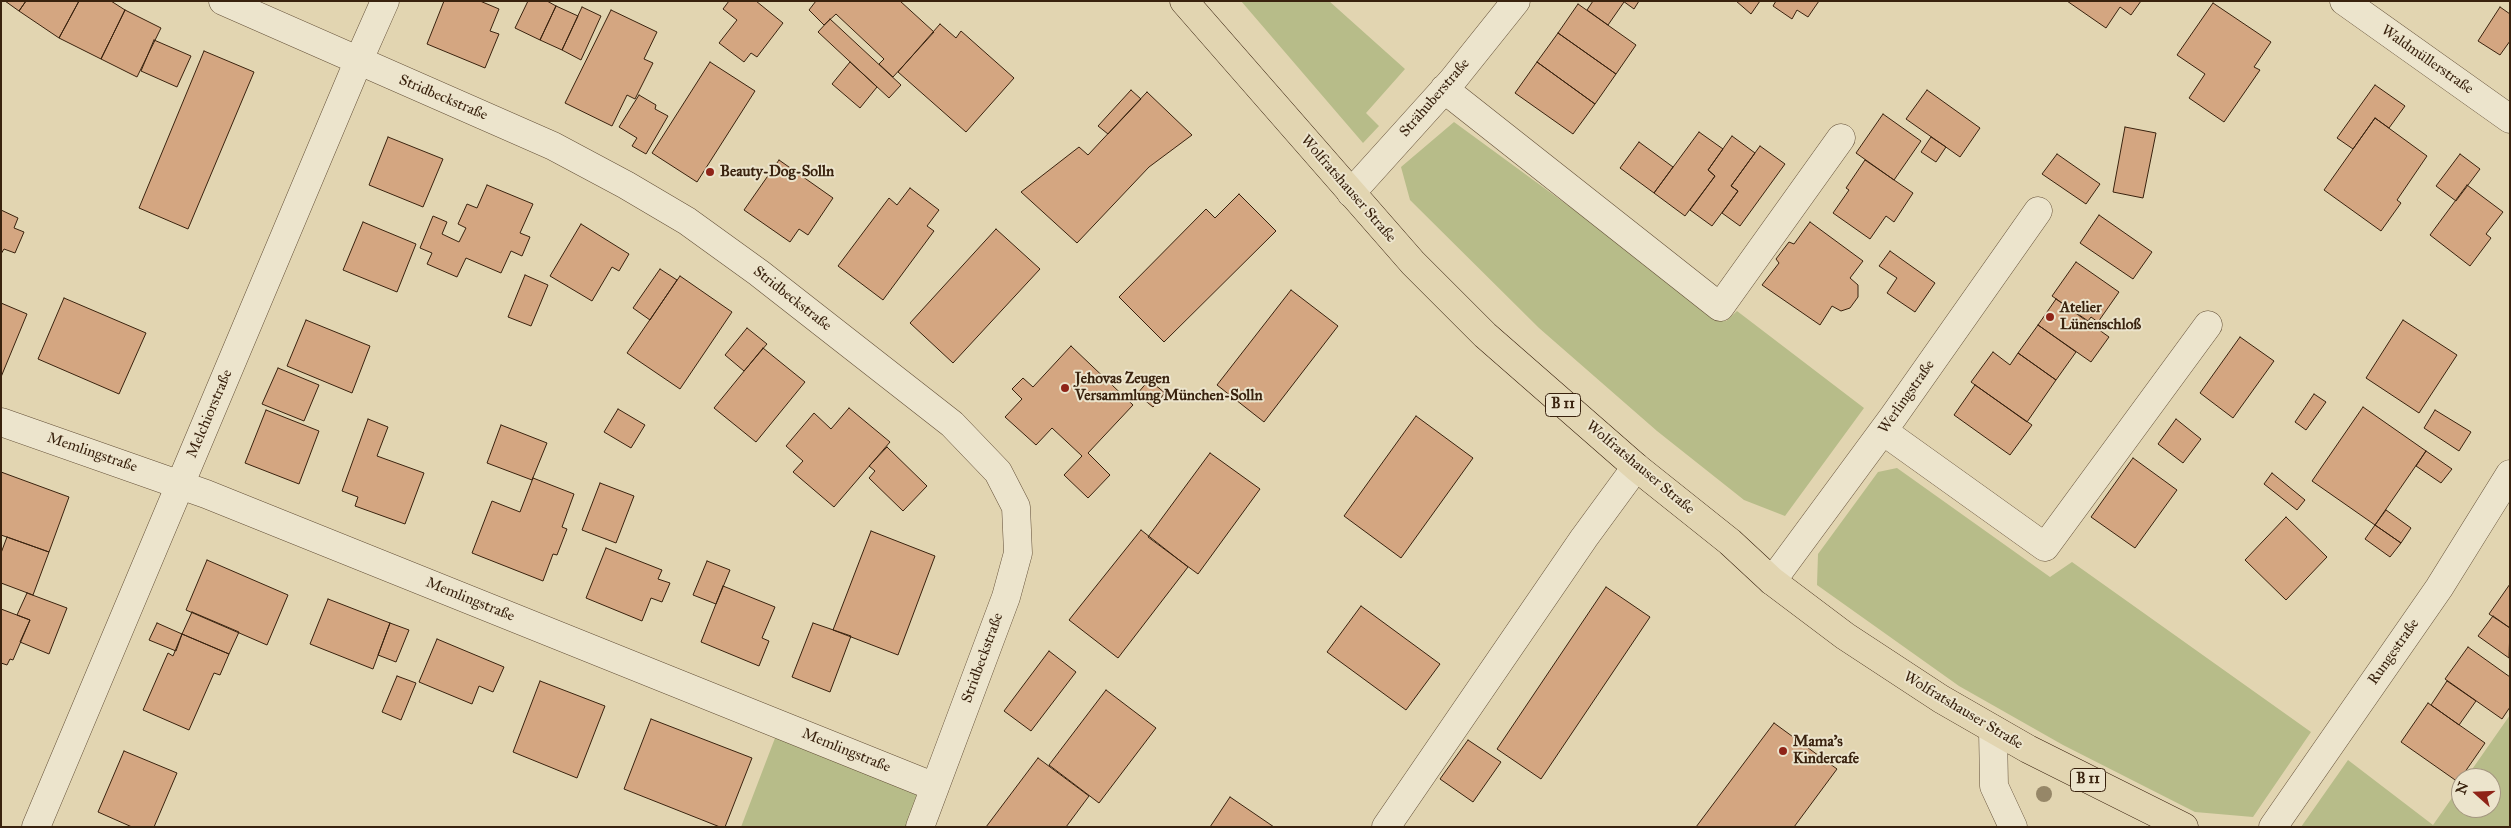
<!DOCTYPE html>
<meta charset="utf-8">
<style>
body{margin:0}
#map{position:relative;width:2511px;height:828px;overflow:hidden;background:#e2d5b1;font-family:"IM FELL Great Primer",serif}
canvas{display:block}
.frame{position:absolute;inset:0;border:2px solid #39220e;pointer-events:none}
.north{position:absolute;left:2451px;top:768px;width:50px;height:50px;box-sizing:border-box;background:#ece4cc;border:1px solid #a49680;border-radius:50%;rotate:290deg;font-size:14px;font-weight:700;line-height:20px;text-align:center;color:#39220e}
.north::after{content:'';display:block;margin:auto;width:18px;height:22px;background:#8f2418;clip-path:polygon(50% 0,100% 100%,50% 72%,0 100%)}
</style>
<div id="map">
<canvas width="2511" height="828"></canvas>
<div class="frame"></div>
<div class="north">N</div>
</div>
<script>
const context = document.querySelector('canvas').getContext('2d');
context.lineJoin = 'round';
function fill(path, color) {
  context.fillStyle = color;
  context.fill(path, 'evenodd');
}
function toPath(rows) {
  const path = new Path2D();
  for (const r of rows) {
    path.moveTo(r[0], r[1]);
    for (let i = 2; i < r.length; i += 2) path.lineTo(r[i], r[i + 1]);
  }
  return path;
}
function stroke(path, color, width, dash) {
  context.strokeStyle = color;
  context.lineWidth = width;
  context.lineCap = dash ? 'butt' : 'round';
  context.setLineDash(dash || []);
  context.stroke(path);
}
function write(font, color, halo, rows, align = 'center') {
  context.font = font + ' "IM FELL Great Primer",serif';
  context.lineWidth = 4;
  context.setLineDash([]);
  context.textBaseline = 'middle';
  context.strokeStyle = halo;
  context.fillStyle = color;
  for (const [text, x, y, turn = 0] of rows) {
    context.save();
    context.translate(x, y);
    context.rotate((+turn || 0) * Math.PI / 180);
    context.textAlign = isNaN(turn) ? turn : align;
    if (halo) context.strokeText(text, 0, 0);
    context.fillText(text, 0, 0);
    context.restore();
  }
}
fill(toPath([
 [1241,1,1329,1,1405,69,1366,113,1379,126,1363,143],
 [1454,122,1726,321,1737,311,1864,408,1785,516,1744,500,1657,431,1539,328,1410,200,1401,167],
 [1897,468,2050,577,2072,562,2311,732,2253,817,2195,812,2063,745,1959,686,1817,585,1818,554,1878,472],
 [2510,715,2510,827,2301,827,2348,760,2433,825,2461,785,2461,808,2491,808,2491,778,2466,778],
 [780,725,935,787,920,827,741,827]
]), '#b7bc89');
const building = toPath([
 [5,1,26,1,19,11,5,1],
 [26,1,79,1,59,38,19,11,26,1],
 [79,1,111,1,125,10,101,59,59,38,79,1],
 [444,1,480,1,499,9,490,31,499,34,485,68,427,44,444,1],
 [528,1,547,1,556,6,540,40,515,28,528,1],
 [729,1,756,1,783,23,757,57,751,53,744,62,719,43,737,20,723,9,729,1],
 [816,1,900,1,934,32,893,77,879,64,884,59,836,14,824,25,809,10,816,1],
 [1593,1,1623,1,1624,2,1608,25,1587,10,1593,1],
 [1623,1,1639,1,1634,9,1623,1],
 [1736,1,1760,1,1751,14,1736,1],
 [1776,1,1819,1,1808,17,1797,10,1792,19,1773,6,1776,1],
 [2067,1,2141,1,2131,15,2120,7,2106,28,2067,1],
 [2213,3,2271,42,2254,67,2260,70,2224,122,2189,98,2205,74,2177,55,2213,3],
 [1578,4,1636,45,1616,74,1558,33,1578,4],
 [556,6,578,16,562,50,540,40,556,6],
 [582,7,601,16,581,60,562,50,582,7],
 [2500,7,2510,14,2510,41,2500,55,2478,41,2500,7],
 [125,10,161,28,137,77,101,59,125,10],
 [611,10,657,32,644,59,653,63,635,99,627,95,612,126,565,103,611,10],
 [830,19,901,85,889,98,818,32,830,19],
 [940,24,956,38,961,31,1014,78,966,132,898,72,940,24],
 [1558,33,1616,74,1595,104,1537,62,1558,33],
 [154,40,191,56,177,87,141,71,154,40],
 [204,51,254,72,188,229,139,208,204,51],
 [710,62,755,91,697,182,652,153,710,62],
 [850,62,877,87,860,108,832,84,850,62],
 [1537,62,1595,104,1573,134,1515,93,1537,62],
 [2375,85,2405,106,2389,128,2375,118,2353,149,2337,138,2375,85],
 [1131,90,1141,99,1108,134,1098,126,1131,90],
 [1927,90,1980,128,1960,157,1906,119,1927,90],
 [1147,92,1192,135,1149,167,1077,243,1021,192,1079,147,1088,155,1147,92],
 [639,95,656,105,655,109,668,116,646,154,632,146,637,138,619,127,639,95],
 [1883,114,1921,141,1894,180,1856,153,1883,114],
 [2375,118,2427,156,2397,200,2401,203,2381,231,2324,190,2375,118],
 [2125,127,2156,133,2143,198,2113,192,2125,127],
 [1699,132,1723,149,1708,170,1715,176,1685,216,1654,193,1699,132],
 [1732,136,1755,153,1731,186,1738,191,1712,226,1690,210,1715,176,1708,170,1732,136],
 [388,137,443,159,423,207,369,185,388,137],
 [1931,137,1946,147,1936,162,1921,152,1931,137],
 [1639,142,1673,167,1654,193,1620,168,1639,142],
 [1760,146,1785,164,1740,226,1722,213,1738,191,1731,186,1760,146],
 [2057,154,2100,184,2086,204,2042,174,2057,154],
 [2460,154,2480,169,2456,201,2436,186,2460,154],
 [779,160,833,198,808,235,799,229,790,242,744,210,779,160],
 [1865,160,1913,193,1894,222,1886,216,1870,239,1833,213,1849,190,1846,188,1865,160],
 [487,185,533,204,520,233,530,237,522,256,511,251,501,273,466,258,457,277,427,264,432,253,420,248,433,216,447,222,442,234,459,242,466,228,458,224,467,204,477,208,487,185],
 [2467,185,2503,212,2486,234,2491,238,2470,266,2430,235,2467,185],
 [910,188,939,210,927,226,934,231,883,300,838,266,889,198,897,205,910,188],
 [1239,194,1276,231,1164,342,1119,297,1206,209,1215,218,1239,194],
 [1,210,18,218,14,228,24,232,15,253,4,249,1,254,1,210],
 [2099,215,2152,252,2133,279,2080,243,2099,215],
 [363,222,416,244,397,292,343,270,363,222],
 [1810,222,1863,261,1850,278,1858,285,1858,297,1850,308,1841,311,1832,306,1820,325,1762,285,1779,263,1776,259,1789,242,1794,244,1810,222],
 [581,224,629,254,619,271,612,267,592,301,550,276,581,224],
 [996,229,1040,269,953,363,910,323,996,229],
 [1890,251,1935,283,1915,312,1887,293,1897,278,1879,266,1890,251],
 [2076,262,2119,292,2098,322,2091,317,2088,321,2052,296,2076,262],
 [660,269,677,280,650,320,633,308,660,269],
 [525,275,548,285,531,326,508,317,525,275],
 [680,276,732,312,680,389,627,353,680,276],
 [1291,290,1338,326,1264,422,1217,385,1291,290],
 [64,298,146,333,119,394,38,359,64,298],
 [2056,299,2109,337,2091,362,2038,325,2056,299],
 [1,303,27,314,1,377,1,303],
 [306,320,370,346,352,393,287,366,306,320],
 [2403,320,2457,355,2419,413,2366,378,2403,320],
 [2038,325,2076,352,2056,380,2018,353,2038,325],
 [747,328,767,344,744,371,725,355,747,328],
 [2240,337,2274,361,2233,418,2200,393,2240,337],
 [1071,346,1133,405,1088,453,1110,475,1088,498,1064,475,1082,456,1052,428,1036,445,1005,417,1022,399,1012,389,1023,378,1033,387,1071,346],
 [763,348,805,382,756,442,714,408,763,348],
 [1993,352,2010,365,2018,353,2056,380,2027,422,1971,382,1993,352],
 [278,368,319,385,304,421,262,404,278,368],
 [1149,380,1165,393,1153,407,1137,394,1149,380],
 [1975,385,2032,425,2010,455,1954,415,1975,385],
 [2314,394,2326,402,2306,430,2295,422,2314,394],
 [2363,407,2426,451,2375,525,2312,481,2363,407],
 [849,408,890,442,834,507,793,472,803,461,786,446,814,413,831,429,849,408],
 [618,409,645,425,631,448,604,432,618,409],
 [266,410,319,431,299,484,245,463,266,410],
 [2435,410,2471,432,2459,451,2424,428,2435,410],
 [1416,416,1473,458,1401,558,1344,516,1416,416],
 [368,419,388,427,377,456,424,473,405,524,355,506,358,497,342,491,368,419],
 [2176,419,2201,439,2183,463,2158,444,2176,419],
 [501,425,547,443,532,480,487,463,501,425],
 [887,447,927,486,903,511,869,478,875,471,869,466,887,447],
 [2426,451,2452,469,2441,483,2416,466,2426,451],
 [1210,453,1260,489,1198,574,1148,537,1210,453],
 [2133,458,2177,490,2135,548,2091,517,2133,458],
 [1,472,69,497,49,552,1,535,1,472],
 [2272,473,2305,500,2297,510,2264,484,2272,473],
 [533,478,574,494,562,527,567,529,557,555,553,554,543,581,472,553,492,501,520,512,533,478],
 [600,483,634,496,616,543,582,530,600,483],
 [2386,510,2411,528,2401,543,2375,525,2386,510],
 [2286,517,2327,557,2286,600,2245,560,2286,517],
 [2375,525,2401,543,2390,557,2365,539,2375,525],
 [1141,530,1188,567,1118,658,1069,620,1141,530],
 [871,531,935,556,898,655,833,630,871,531],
 [7,537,49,552,33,595,1,583,1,553,7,537],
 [606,548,662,570,658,579,670,583,662,602,651,598,642,621,586,598,606,548],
 [207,560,288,595,267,645,186,610,207,560],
 [707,561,730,570,716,604,693,595,707,561],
 [2510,584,2510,628,2489,614,2510,584],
 [723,586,775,607,762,638,769,641,759,666,701,642,723,586],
 [1606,587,1650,617,1541,779,1497,749,1606,587],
 [27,593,67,608,49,654,20,642,30,620,17,615,27,593],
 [328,599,390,623,373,669,310,644,328,599],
 [1361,606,1440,664,1406,710,1327,652,1361,606],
 [1,609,30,620,13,660,10,659,7,665,1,663,1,609],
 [192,612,239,632,229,654,182,634,192,612],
 [2493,616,2510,628,2509,658,2478,636,2493,616],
 [157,623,182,634,176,651,149,640,157,623],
 [390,623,409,630,396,662,378,655,390,623],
 [813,623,851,636,830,692,792,677,813,623],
 [182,634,229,654,220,675,214,673,189,730,143,710,168,653,173,656,182,634],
 [437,639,504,667,493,692,479,686,472,704,419,682,437,639],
 [2468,647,2510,677,2510,707,2502,719,2445,679,2468,647],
 [1049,651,1076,672,1031,731,1004,711,1049,651],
 [397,676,416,683,401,720,382,712,397,676],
 [540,681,605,706,577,778,513,752,540,681],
 [2447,681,2476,701,2459,725,2431,705,2447,681],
 [1106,690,1156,728,1099,803,1049,765,1106,690],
 [2428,703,2485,743,2458,782,2401,742,2428,703],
 [651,719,752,758,725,827,720,827,624,789,651,719],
 [1774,723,1837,769,1794,827,1696,827,1774,723],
 [1468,740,1501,762,1473,802,1440,779,1468,740],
 [124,751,177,773,154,827,132,827,98,812,124,751],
 [1038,758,1089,796,1066,827,986,827,1038,758],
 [1230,797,1274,827,1210,827,1230,797]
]);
fill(building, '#d4a681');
stroke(building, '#39220e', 1);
const minor = toPath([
 [223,1,553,146,626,185,687,221,759,273,952,424,998,472,1016,507,1018,553,1006,597,920,827],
 [2344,1,2510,119],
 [1444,89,1720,307,1841,138],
 [1351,193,1452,81,1516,1],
 [1,422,206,494,935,787],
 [1883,431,2045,547,2208,325],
 [1772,581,1893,417,2038,211],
 [1993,730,1994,786,2013,827],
 [36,827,358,62,385,1],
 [1386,827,1584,538,1636,467],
 [2273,827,2439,588,2510,474]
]);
const major = toPath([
 [1184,1,1413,263,1485,335,1636,467,1730,542,1772,581,1845,636,1941,699,2028,749,2184,827]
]);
stroke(minor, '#634f37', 29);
stroke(major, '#39220e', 29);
stroke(minor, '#ece4cc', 28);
stroke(major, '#e2d5b1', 28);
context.fillStyle = '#968768';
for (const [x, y] of [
 [2044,794]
]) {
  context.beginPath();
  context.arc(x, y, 8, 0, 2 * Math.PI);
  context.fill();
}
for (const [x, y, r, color] of [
 [710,172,5,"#8f2418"],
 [2050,317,5,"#8f2418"],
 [1065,388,5,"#8f2418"],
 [1783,751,5,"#8f2418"]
]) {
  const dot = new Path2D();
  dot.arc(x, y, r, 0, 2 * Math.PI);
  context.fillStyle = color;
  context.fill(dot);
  stroke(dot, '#ece4cc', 2);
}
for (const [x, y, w] of [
 [1563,405,35],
 [2088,780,35]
]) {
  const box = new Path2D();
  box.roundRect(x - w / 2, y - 11.5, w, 23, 4);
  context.fillStyle = '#ece4cc';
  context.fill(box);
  stroke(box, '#39220e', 1);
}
write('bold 14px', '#39220e', null, [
 ["B 11",1563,405],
 ["B 11",2088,780]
]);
write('15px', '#39220e', '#ece4cc', [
 ["Waldmüllerstraße",2427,60,35],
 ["Stridbeckstraße",443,98,23],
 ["Strähuberstraße",1435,98,-49],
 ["Wolfratshauser Straße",1348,189,49],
 ["Stridbeckstraße",792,299,38],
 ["Werlingstraße",1907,397,-55],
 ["Melchiorstraße",210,414,-67],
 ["Memlingstraße",92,453,19],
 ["Wolfratshauser Straße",1640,468,40],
 ["Memlingstraße",470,600,22],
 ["Rungestraße",2394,652,-55],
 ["Stridbeckstraße",983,658,-70],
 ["Wolfratshauser Straße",1963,711,31],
 ["Memlingstraße",846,751,22]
]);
write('bold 15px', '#39220e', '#ece4cc', [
 ["Beauty-Dog-Solln",720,172],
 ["Atelier",2060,308],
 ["Lünenschloß",2060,325],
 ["Jehovas Zeugen",1075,379],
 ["Versammlung München-Solln",1075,396],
 ["Mama's",1793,742],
 ["Kindercafe",1793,759]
], 'left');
</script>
